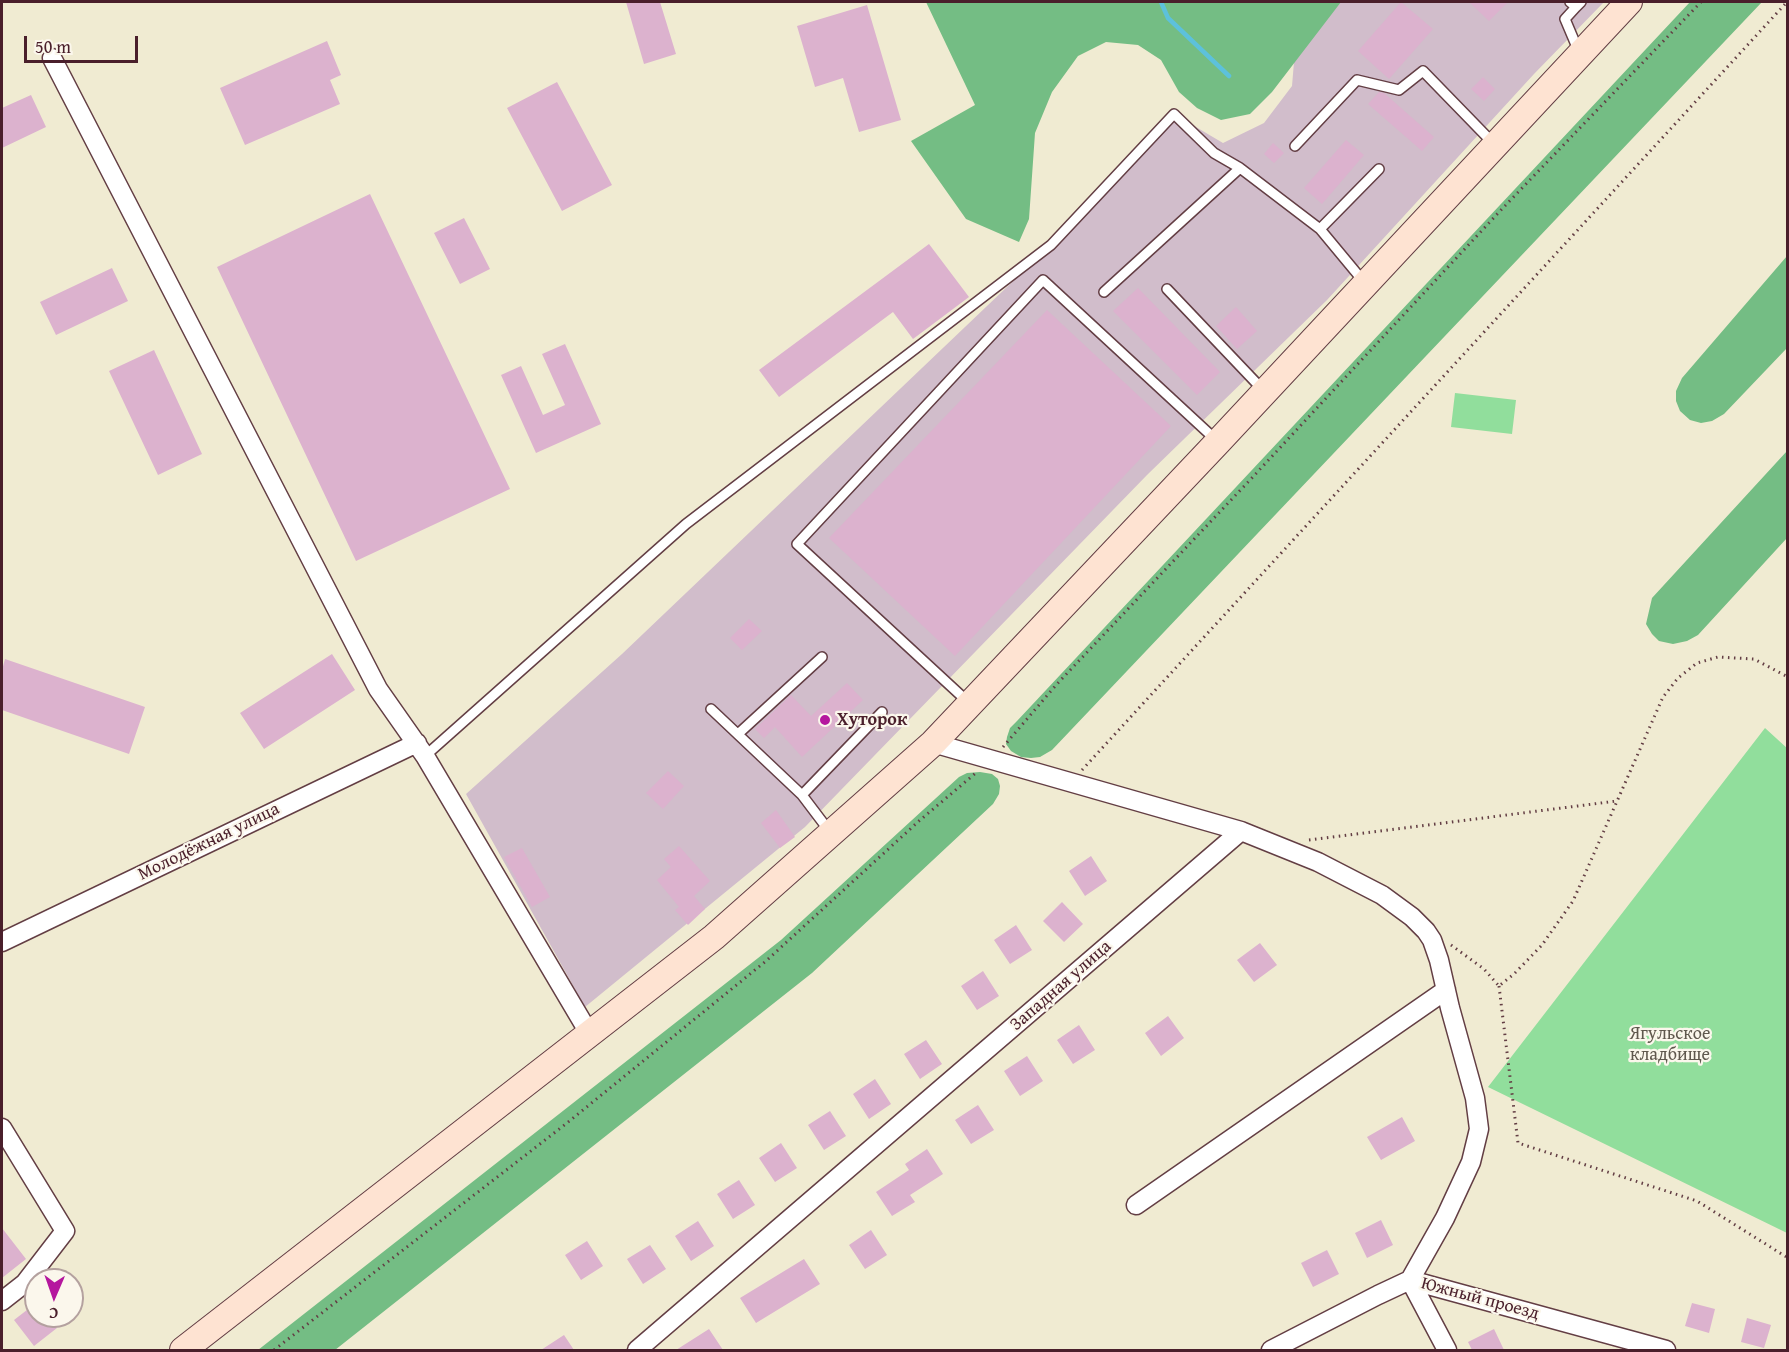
<!DOCTYPE html>
<meta charset="utf-8">
<style>
body{margin:0}
#map{position:relative;width:1789px;height:1352px;overflow:hidden;background:#f0ebd2;font-family:"Gentium Book Plus",serif}
canvas{display:block}
.frame{position:absolute;inset:0;border:3px solid #4a1f2b;pointer-events:none}
.north{position:absolute;left:24px;top:1268px;width:60px;height:60px;box-sizing:border-box;background:#fbf7ec;border:2px solid #b4a19f;border-radius:50%;rotate:182deg;font-size:16px;font-weight:700;line-height:24px;text-align:center;color:#4a1f2b}
.north::after{content:'';display:block;margin:auto;width:21px;height:27px;background:#b5179e;clip-path:polygon(50% 0,100% 100%,50% 72%,0 100%)}
.scale{position:absolute;left:24px;top:36px;width:114px;height:27px;box-sizing:border-box;border:3px solid #4a1f2b;border-top:0;padding-left:8px;font-size:18px;line-height:21px;white-space:nowrap;color:#4a1f2b;-webkit-text-stroke:4px #fbf7ec;paint-order:stroke}
</style>
<div id="map">
<canvas width="1789" height="1352"></canvas>
<div class="frame"></div>
<div class="north">С</div>
<div class="scale">50 m</div>
</div>
<script>
const context = document.querySelector('canvas').getContext('2d');
context.lineJoin = 'round';
function fill(path, color) {
  context.fillStyle = color;
  context.fill(path, 'evenodd');
}
function toPath(rows) {
  const path = new Path2D();
  for (const r of rows) {
    path.moveTo(r[0], r[1]);
    for (let i = 2; i < r.length; i += 2) path.lineTo(r[i], r[i + 1]);
  }
  return path;
}
function stroke(path, color, width, dash) {
  context.strokeStyle = color;
  context.lineWidth = width;
  context.lineCap = dash ? 'butt' : 'round';
  context.setLineDash(dash || []);
  context.stroke(path);
}
function write(font, color, halo, rows, align = 'center') {
  context.font = font + ' "Gentium Book Plus",serif';
  context.lineWidth = 4.5;
  context.setLineDash([]);
  context.textBaseline = 'middle';
  context.strokeStyle = halo;
  context.fillStyle = color;
  for (const [text, x, y, turn = 0] of rows) {
    context.save();
    context.translate(x, y);
    context.rotate((+turn || 0) * Math.PI / 180);
    context.textAlign = isNaN(turn) ? turn : align;
    if (halo) context.strokeText(text, 0, 0);
    context.fillText(text, 0, 0);
    context.restore();
  }
}
fill(toPath([
 [1299,2,1604,2,1534,74,1327,300,1147,475,805,827,585,1007,466,794,622,654,1051,245,1174,114,1223,143,1264,123,1292,86]
]), '#d1bdcb');
fill(toPath([
 [1455,393,1516,400,1512,434,1451,427],
 [1765,728,1788,749,1787,1233,1488,1087]
]), '#91de9c');
fill(toPath([
 [926,2,1341,2,1272,92,1250,114,1221,120,1197,108,1179,92,1161,60,1138,45,1106,42,1078,56,1052,92,1035,133,1029,219,1019,242,966,219,911,141,975,105],
 [1690,2,1762,2,1052,750,1040,757,1031,758,1021,757,1011,751,1006,744,1007,737,1010,728,1017,721],
 [1787,256,1787,348,1724,414,1712,421,1701,423,1690,420,1680,411,1676,401,1676,391,1682,378],
 [1787,451,1787,538,1698,635,1687,641,1673,644,1659,641,1652,634,1646,624,1652,598],
 [980,772,992,774,998,779,1000,786,999,794,993,804,812,973,335,1350,258,1350,781,940,959,777,967,773]
]), '#74bd84');
stroke(toPath([
 [1161,2,1168,18,1229,76]
]), '#5dc1db', 4.5);
fill(toPath([
 [626,2,660,2,676,54,644,64],
 [1401,2,1433,29,1389,79,1358,51],
 [1469,2,1508,2,1489,21],
 [867,5,901,120,859,132,843,78,815,87,797,26],
 [327,41,341,75,330,80,340,104,245,145,220,88],
 [1483,77,1495,89,1484,101,1471,89],
 [557,82,612,185,562,211,507,108],
 [1379,92,1384,93,1434,137,1422,151,1368,104],
 [31,95,46,127,2,148,2,108],
 [1346,140,1364,155,1322,204,1304,188],
 [1273,143,1284,153,1274,163,1264,154],
 [370,194,510,489,356,561,217,267],
 [464,218,490,269,460,284,434,233],
 [929,244,969,297,913,339,893,312,779,397,759,370],
 [112,268,128,301,56,335,40,302],
 [1138,288,1220,372,1197,395,1113,311],
 [1236,307,1257,331,1237,349,1216,326],
 [1047,310,1171,426,955,656,829,538],
 [565,344,601,424,536,453,501,375,521,366,543,415,565,405,542,354],
 [154,350,202,454,158,475,109,371],
 [749,619,762,631,742,650,730,638],
 [332,654,355,690,264,749,240,713],
 [5,659,145,707,129,754,2,710,2,670],
 [847,683,863,700,802,757,775,727,764,738,755,729,791,695,811,716],
 [668,771,684,786,663,809,646,793],
 [776,810,795,837,780,848,761,823],
 [679,846,710,881,694,896,705,909,688,925,675,910,679,907,657,880,671,867,664,859],
 [522,848,550,897,532,907,504,857],
 [1091,856,1107,881,1085,896,1069,871],
 [1062,902,1083,924,1064,942,1043,921],
 [1016,925,1032,950,1010,964,994,940],
 [1260,943,1277,965,1254,982,1237,960],
 [983,971,999,996,977,1010,961,986],
 [1168,1016,1184,1038,1161,1056,1145,1033],
 [1079,1025,1095,1050,1073,1064,1057,1040],
 [926,1040,942,1064,920,1079,904,1054],
 [1027,1056,1043,1081,1020,1096,1004,1071],
 [875,1079,891,1104,869,1119,853,1094],
 [978,1105,994,1130,971,1144,955,1120],
 [830,1111,846,1136,824,1150,808,1125],
 [1402,1117,1415,1141,1381,1160,1367,1137],
 [781,1143,797,1168,775,1182,759,1158],
 [927,1149,943,1174,910,1195,915,1202,892,1216,876,1192,909,1170,905,1164],
 [739,1180,755,1205,733,1219,717,1194],
 [1381,1220,1393,1245,1367,1258,1355,1233],
 [698,1221,714,1246,691,1261,675,1236],
 [2,1228,26,1259,2,1278],
 [871,1230,887,1255,865,1269,849,1245],
 [587,1241,603,1266,581,1280,565,1255],
 [650,1245,666,1269,643,1284,627,1259],
 [1327,1250,1339,1274,1313,1287,1301,1263],
 [804,1259,820,1284,756,1323,740,1298],
 [36,1303,36,1316,47,1316,57,1328,34,1346,14,1320],
 [1692,1303,1715,1309,1709,1333,1685,1326],
 [1747,1318,1771,1325,1764,1348,1741,1342],
 [709,1329,723,1350,676,1350],
 [1494,1329,1504,1350,1472,1350,1468,1342],
 [564,1335,574,1350,541,1350]
]), '#dcb2ce');
const lane = toPath([
 [1570,2,1576,7,1581,2],
 [1576,7,1565,19,1579,52],
 [1295,146,1357,80,1399,90,1423,71,1493,143],
 [1320,229,1379,169],
 [1167,289,1263,390],
 [1104,292,1240,168],
 [968,702,797,544,1043,280,1216,440],
 [711,709,802,795],
 [738,734,822,657],
 [425,756,686,524,1051,245,1174,114,1214,153,1240,168,1320,229,1364,282],
 [830,832,802,795,882,712]
]);
const street = toPath([
 [52,58,378,689,425,756,589,1033],
 [1241,831,1318,862,1382,895,1412,917,1426,931,1432,940,1439,960,1450,1008,1475,1098,1479,1129,1471,1162,1445,1218,1410,1280,1447,1350],
 [2,942,417,743],
 [2,1128,65,1231,25,1283,2,1301],
 [1136,1205,1446,990],
 [637,1350,1241,831,933,743],
 [1271,1350,1378,1295,1410,1280,1666,1350]
]);
const secondary = toPath([
 [183,1350,714,937,933,743,1218,442,1629,2]
]);
stroke(lane, '#633e44', 12);
stroke(street, '#633e44', 21);
stroke(secondary, '#633e44', 28);
stroke(toPath([
 [1003,747,1057,684,1250,480,1501,210,1701,2],
 [1082,770,1787,2],
 [1309,840,1617,801],
 [1451,945,1484,969,1499,986,1514,974,1542,945,1573,901,1663,697,1678,678,1697,663,1718,657,1754,659,1788,677],
 [1499,986,1518,1143,1697,1201,1788,1258],
 [274,1350,567,1123,766,961,919,821,977,772]
]), '#633e44', 3, [1.5, 4.5]);
stroke(lane, '#fff', 9);
stroke(street, '#fff', 18);
stroke(secondary, '#fee3d2', 26);
for (const [x, y, r, color] of [
 [825,720,6,"#b5179e"]
]) {
  const dot = new Path2D();
  dot.arc(x, y, r, 0, 2 * Math.PI);
  context.fillStyle = color;
  context.fill(dot);
  stroke(dot, '#fbf7ec', 2);
}
write('bold 18px', '#4a1f2b', '#fbf7ec', [
 ["Хуторок",837,720]
], 'left');
write('18px', '#4a1f2b', '#fbf7ec', [
 ["Молодёжная улица",209,842,-26],
 ["Западная улица",1061,986,-41],
 ["Южный проезд",1480,1299,15]
]);
write('18px', '#5f584d', '#fbf7ec', [
 ["Ягульское",1670,1034],
 ["кладбище",1670,1055]
]);
</script>
